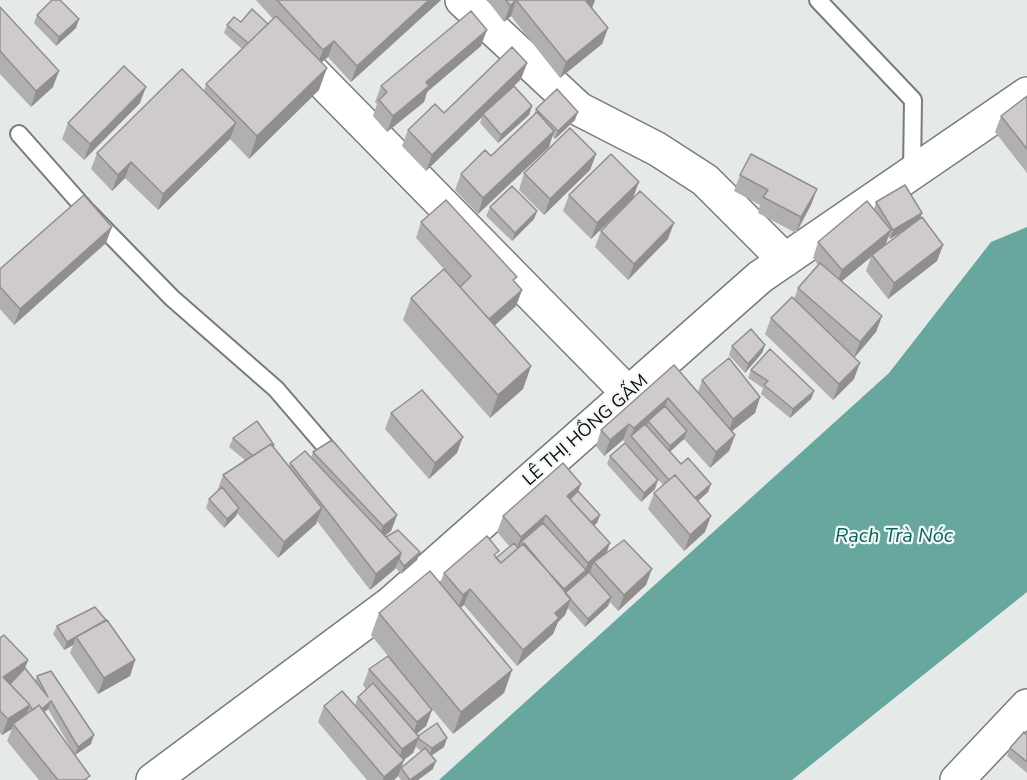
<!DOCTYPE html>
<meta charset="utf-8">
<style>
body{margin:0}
canvas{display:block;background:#e5eae9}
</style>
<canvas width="1027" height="780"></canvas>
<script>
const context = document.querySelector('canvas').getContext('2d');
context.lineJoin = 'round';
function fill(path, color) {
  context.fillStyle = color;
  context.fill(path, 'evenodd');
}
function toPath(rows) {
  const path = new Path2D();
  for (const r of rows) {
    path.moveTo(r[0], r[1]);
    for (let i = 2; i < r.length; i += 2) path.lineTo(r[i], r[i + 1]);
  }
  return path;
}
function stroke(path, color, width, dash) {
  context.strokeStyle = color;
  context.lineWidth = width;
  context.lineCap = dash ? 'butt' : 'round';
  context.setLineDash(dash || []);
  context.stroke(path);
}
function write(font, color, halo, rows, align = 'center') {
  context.font = font + ' "Nunito Sans",sans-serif';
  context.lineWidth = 4.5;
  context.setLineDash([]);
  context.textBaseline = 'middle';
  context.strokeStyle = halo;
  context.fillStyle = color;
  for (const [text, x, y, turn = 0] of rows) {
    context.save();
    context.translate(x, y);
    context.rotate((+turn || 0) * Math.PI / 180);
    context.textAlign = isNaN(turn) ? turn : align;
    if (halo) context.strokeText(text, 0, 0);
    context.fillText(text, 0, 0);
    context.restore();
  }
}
fill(toPath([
 [1027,227,1027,592,792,780,439,780,889,373,991,242]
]), '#68a79e');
const lane = toPath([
 [818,0,913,100,912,173],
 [19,134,87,211,172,298,276,389,337,460]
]);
const street = toPath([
 [462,0,579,109,657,149,705,180,785,260],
 [291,50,628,393],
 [153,780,390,604,760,277,1027,94],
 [957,780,1027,706]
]);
stroke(lane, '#787c7b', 20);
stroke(street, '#787c7b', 36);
stroke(lane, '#fff', 16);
stroke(street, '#fff', 33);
fill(toPath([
 [256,0,441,0,351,82,328,57,322,62,319,90,249,159,230,139,158,210,125,178,112,191,91,169,97,153,204,91,206,84,242,49,224,33,227,25,241,22,268,24,273,19],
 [487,0,595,0,592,8,608,28,602,44,560,78,511,16,504,22],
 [0,7,53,87,31,107,0,74],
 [37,15,76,28,56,46,34,23],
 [481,46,427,92,424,102,387,132,373,116,377,104,375,102,381,86],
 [527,63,521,79,514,86,532,106,529,115,498,143,480,123,482,117,426,171,402,146,408,130,444,113],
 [1027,96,1027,173,995,132,1001,116],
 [140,103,84,160,62,139,68,123],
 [536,109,575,120,555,139,552,136,549,147,478,214,455,190,461,174,491,156,534,115],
 [596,154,590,170,544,215,519,190,524,173],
 [740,175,817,189,811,205,796,233,758,213,760,205,734,191],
 [569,195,633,198,591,239,563,211],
 [876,202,922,213,920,218,943,245,937,261,888,299,866,271,871,257,842,281,882,316,876,332,854,358,854,379,833,400,765,334,771,318,794,299,798,288,818,265,813,258,818,242,874,209],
 [905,230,885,245,888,236,890,239],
 [490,207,537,211,534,219,512,241,486,216],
 [421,222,515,282,522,290,516,306,494,326,531,366,523,389,490,418,403,320,411,298,444,269,416,238],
 [601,231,668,239,628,280,595,247],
 [106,243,14,325,0,309,0,269],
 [765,345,762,353,745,373,729,355,732,346],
 [674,365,698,392,702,380,760,397,755,413,732,431,735,435,729,451,710,468,684,439,670,452,681,464,711,484,708,492,698,501,705,532,684,551,648,509,654,493,663,485,623,440,604,456,596,446,601,430],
 [751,370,814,391,811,399,790,418,761,394,763,388,748,378],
 [391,413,457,453,429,479,385,429],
 [233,438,273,447,289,466,290,463,311,458,313,452,397,515,391,531,385,536,420,552,417,560,401,574,396,568,395,569,370,590,317,521,316,524,278,558,237,513,236,516,224,528,206,508,209,499,217,491,223,475,245,460,229,447],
 [610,456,655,489,641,502,607,464],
 [581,484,578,491,600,515,597,523,594,525,610,543,607,552,646,585,618,611,610,602,608,606,585,627,568,608,565,615,558,622,553,634,517,666,464,605,460,608,512,670,504,693,453,734,402,673,432,710,426,726,416,734,418,736,447,738,444,747,431,756,433,769,418,780,401,780,398,776,394,780,367,780,318,722,324,706,355,705,358,697,366,689,363,685,369,669,388,656,371,635,379,613,440,583,444,573,496,558,510,547,497,532,503,516],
 [416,747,421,751,401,768,404,760,413,753],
 [57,626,135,660,130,676,98,694,70,653,73,645,64,650,53,634],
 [0,638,28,660,25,668,35,681,37,676,91,744,75,755,48,709,44,712,88,780,39,780,7,741,12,729,2,735,0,733],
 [1027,735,1027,773,1007,756,1010,748]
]), '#b2afaf');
fill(toPath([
 [429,0,441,0,351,82,357,66],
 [516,0,511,16,504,22,510,6],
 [587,0,595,0,592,8,586,1],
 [79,19,76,28,56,46,59,37],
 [608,28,602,44,560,78,566,62],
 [487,30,481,46,427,92,424,102,387,132,393,116,426,82],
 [334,41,328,57,317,66,323,50],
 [527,63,521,79,483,115,483,114,482,117,426,171,432,155],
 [327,68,319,90,249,159,257,136],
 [59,71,53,87,31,107,36,91],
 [146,87,140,103,84,160,90,144],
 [532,106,529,115,498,143,501,135],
 [578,112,575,120,555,139,558,131],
 [236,123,230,139,158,210,163,194],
 [554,131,549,147,478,214,483,198],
 [596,154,590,170,544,215,550,199],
 [131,162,125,178,112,191,118,175],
 [639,182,633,198,591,239,597,223],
 [817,189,811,205,796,233,801,217],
 [537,211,534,219,512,241,515,233],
 [922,213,919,221,890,239,893,230],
 [674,223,668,239,628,280,634,264],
 [112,227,106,243,14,325,20,309],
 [891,230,885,246,872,255,871,257,836,286,842,270],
 [943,245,937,261,888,299,894,283],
 [522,290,516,306,484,335,489,319],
 [882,316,876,332,854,358,860,342],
 [765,345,762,353,745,373,748,364],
 [860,363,854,379,833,400,839,384],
 [531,366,523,389,490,418,498,395],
 [814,391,811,399,790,418,793,409],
 [760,397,755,413,727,435,733,419],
 [668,398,662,414,648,421,646,429,631,436,634,428],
 [629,424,623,440,604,456,610,440],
 [687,431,684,439,667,454,670,446],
 [735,435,729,451,710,468,716,452],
 [463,437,457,453,429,479,435,463],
 [658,480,655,489,641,502,644,493],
 [581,484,575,500,567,507,567,496],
 [711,484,708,492,687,511,690,503],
 [239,508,236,516,224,528,227,519],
 [322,508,316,524,278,558,284,542],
 [397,515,391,531,377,542,383,526],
 [546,515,540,531,521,542,518,550,515,553,521,537],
 [600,515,597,523,583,536,586,528],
 [711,516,705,532,684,551,690,535],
 [610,543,604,559,594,562,590,572,582,579,588,563],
 [420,552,417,560,401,574,404,566],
 [401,553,395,569,370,590,376,574],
 [652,569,646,585,618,611,624,595],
 [586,570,582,579,561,598,564,589],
 [470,589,464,605,457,611,463,595],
 [611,597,608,606,585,627,588,619],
 [571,599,565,615,558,622,553,634,517,666,523,650,555,613],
 [106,620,76,637,73,645,64,650,67,642],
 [28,660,22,676,0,691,3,677],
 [135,660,130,676,98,694,104,678],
 [512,670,504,693,453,734,461,712],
 [51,701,48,709,34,721,37,713],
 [30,705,24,721,13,724,12,729,2,735,8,719],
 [432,710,426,726,412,738,417,722],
 [94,735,91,744,75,755,78,747],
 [419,737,413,753,397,765,402,749],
 [447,738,444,747,429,757,432,748],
 [404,760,398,776,394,780,383,780,384,777],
 [436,761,433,769,418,780,410,780]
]), '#918e8e');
const building = toPath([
 [52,0,60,0,79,19,59,37,37,15,52,0],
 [277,0,429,0,357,66,334,41,323,50,277,0],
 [506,0,587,0,586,1,608,28,566,62,516,0,510,6,506,0],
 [0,7,59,71,36,91,0,51,0,7],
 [252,9,268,24,248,43,227,25,234,17,241,22,252,9],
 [471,11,487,30,426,82,429,86,393,116,379,100,387,92,381,86,471,11],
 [276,16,327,68,257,136,206,84,276,16],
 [512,47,527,63,432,155,408,130,435,104,444,113,512,47],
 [124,66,146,87,90,144,68,123,124,66],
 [182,69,236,123,163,194,131,162,118,175,97,153,182,69],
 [514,86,532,106,501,135,483,114,514,86],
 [557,89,578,112,558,131,536,109,557,89],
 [1027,96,1027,149,1001,116,1027,96],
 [537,112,554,131,483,198,461,174,485,150,491,156,537,112],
 [570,128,596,154,550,199,524,173,570,128],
 [611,154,639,182,597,223,569,195,611,154],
 [751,154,817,189,801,217,763,197,768,190,740,175,751,154],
 [905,185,922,213,893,230,876,202,905,185],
 [512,186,537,211,515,233,490,207,512,186],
 [640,191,674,223,634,264,601,231,640,191],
 [84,195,112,227,20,309,0,287,0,269,84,195],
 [446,200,517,277,513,280,522,290,489,319,460,287,471,276,421,222,446,200],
 [867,201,891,230,842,270,818,242,867,201],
 [922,217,943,245,894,283,872,255,922,217],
 [820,263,882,316,860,342,798,288,820,263],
 [444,269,531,366,498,395,411,298,444,269],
 [792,297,860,363,839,384,771,318,792,297],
 [751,329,765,345,748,364,732,346,751,329],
 [770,349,814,391,793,409,764,385,768,381,751,370,770,349],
 [729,358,760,397,733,419,702,380,729,358],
 [674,365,735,435,716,452,668,398,634,428,629,424,610,440,601,430,674,365],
 [422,390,463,437,435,463,391,413,422,390],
 [665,406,687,431,670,446,648,421,665,406],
 [257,421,274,445,272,446,271,444,253,456,233,438,257,421],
 [645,424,681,464,688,458,711,484,695,498,675,475,669,480,631,436,645,424],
 [332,440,397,515,383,526,313,452,332,440],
 [625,443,658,480,644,493,610,456,625,443],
 [271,444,322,508,284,542,223,475,271,444],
 [305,451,401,553,376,574,290,463,305,451],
 [563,463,581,484,567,496,610,543,588,563,546,515,521,537,503,516,563,463],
 [675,475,711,516,690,535,654,493,675,475],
 [222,487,239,508,227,519,209,499,222,487],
 [578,491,600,515,591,522,570,499,578,491],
 [543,523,586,570,564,589,521,542,543,523],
 [398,530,420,552,404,566,399,559,401,553,386,537,398,530],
 [487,536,499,551,494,555,501,563,524,543,571,599,555,613,559,618,523,650,470,589,463,595,444,573,487,536],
 [624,540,652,569,624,595,594,562,624,540],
 [514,543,518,548,501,563,496,558,514,543],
 [430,571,512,670,461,712,379,613,430,571],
 [589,572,611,597,588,619,571,600,565,593,589,572],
 [95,607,106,620,67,642,57,626,95,607],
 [107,620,135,660,104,678,76,637,107,620],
 [4,635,28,660,3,677,30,705,8,719,0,711,0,638,4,635],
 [388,656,432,710,417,722,369,669,388,656],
 [25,668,48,697,37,676,51,671,94,735,78,747,51,701,42,709,39,705,33,710,29,705,30,705,10,684,25,668],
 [373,683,419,737,402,749,358,697,373,683],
 [342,691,404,760,384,777,324,706,342,691],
 [39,705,90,776,84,780,58,780,13,724,39,705],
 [437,723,447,738,432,748,419,739,418,736,437,723],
 [1024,732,1027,735,1027,762,1010,748,1024,732],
 [425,748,436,761,410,780,401,768,425,748]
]);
fill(building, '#cfcbcb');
stroke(building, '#918e8e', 1.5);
write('18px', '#0b0c0c', '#f3f7f6', [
 ["LÊ THỊ HỒNG GẤM",586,431,-41]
]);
write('italic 20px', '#0b645c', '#f3f7f6', [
 ["Rạch Trà Nóc",894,537]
]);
</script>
